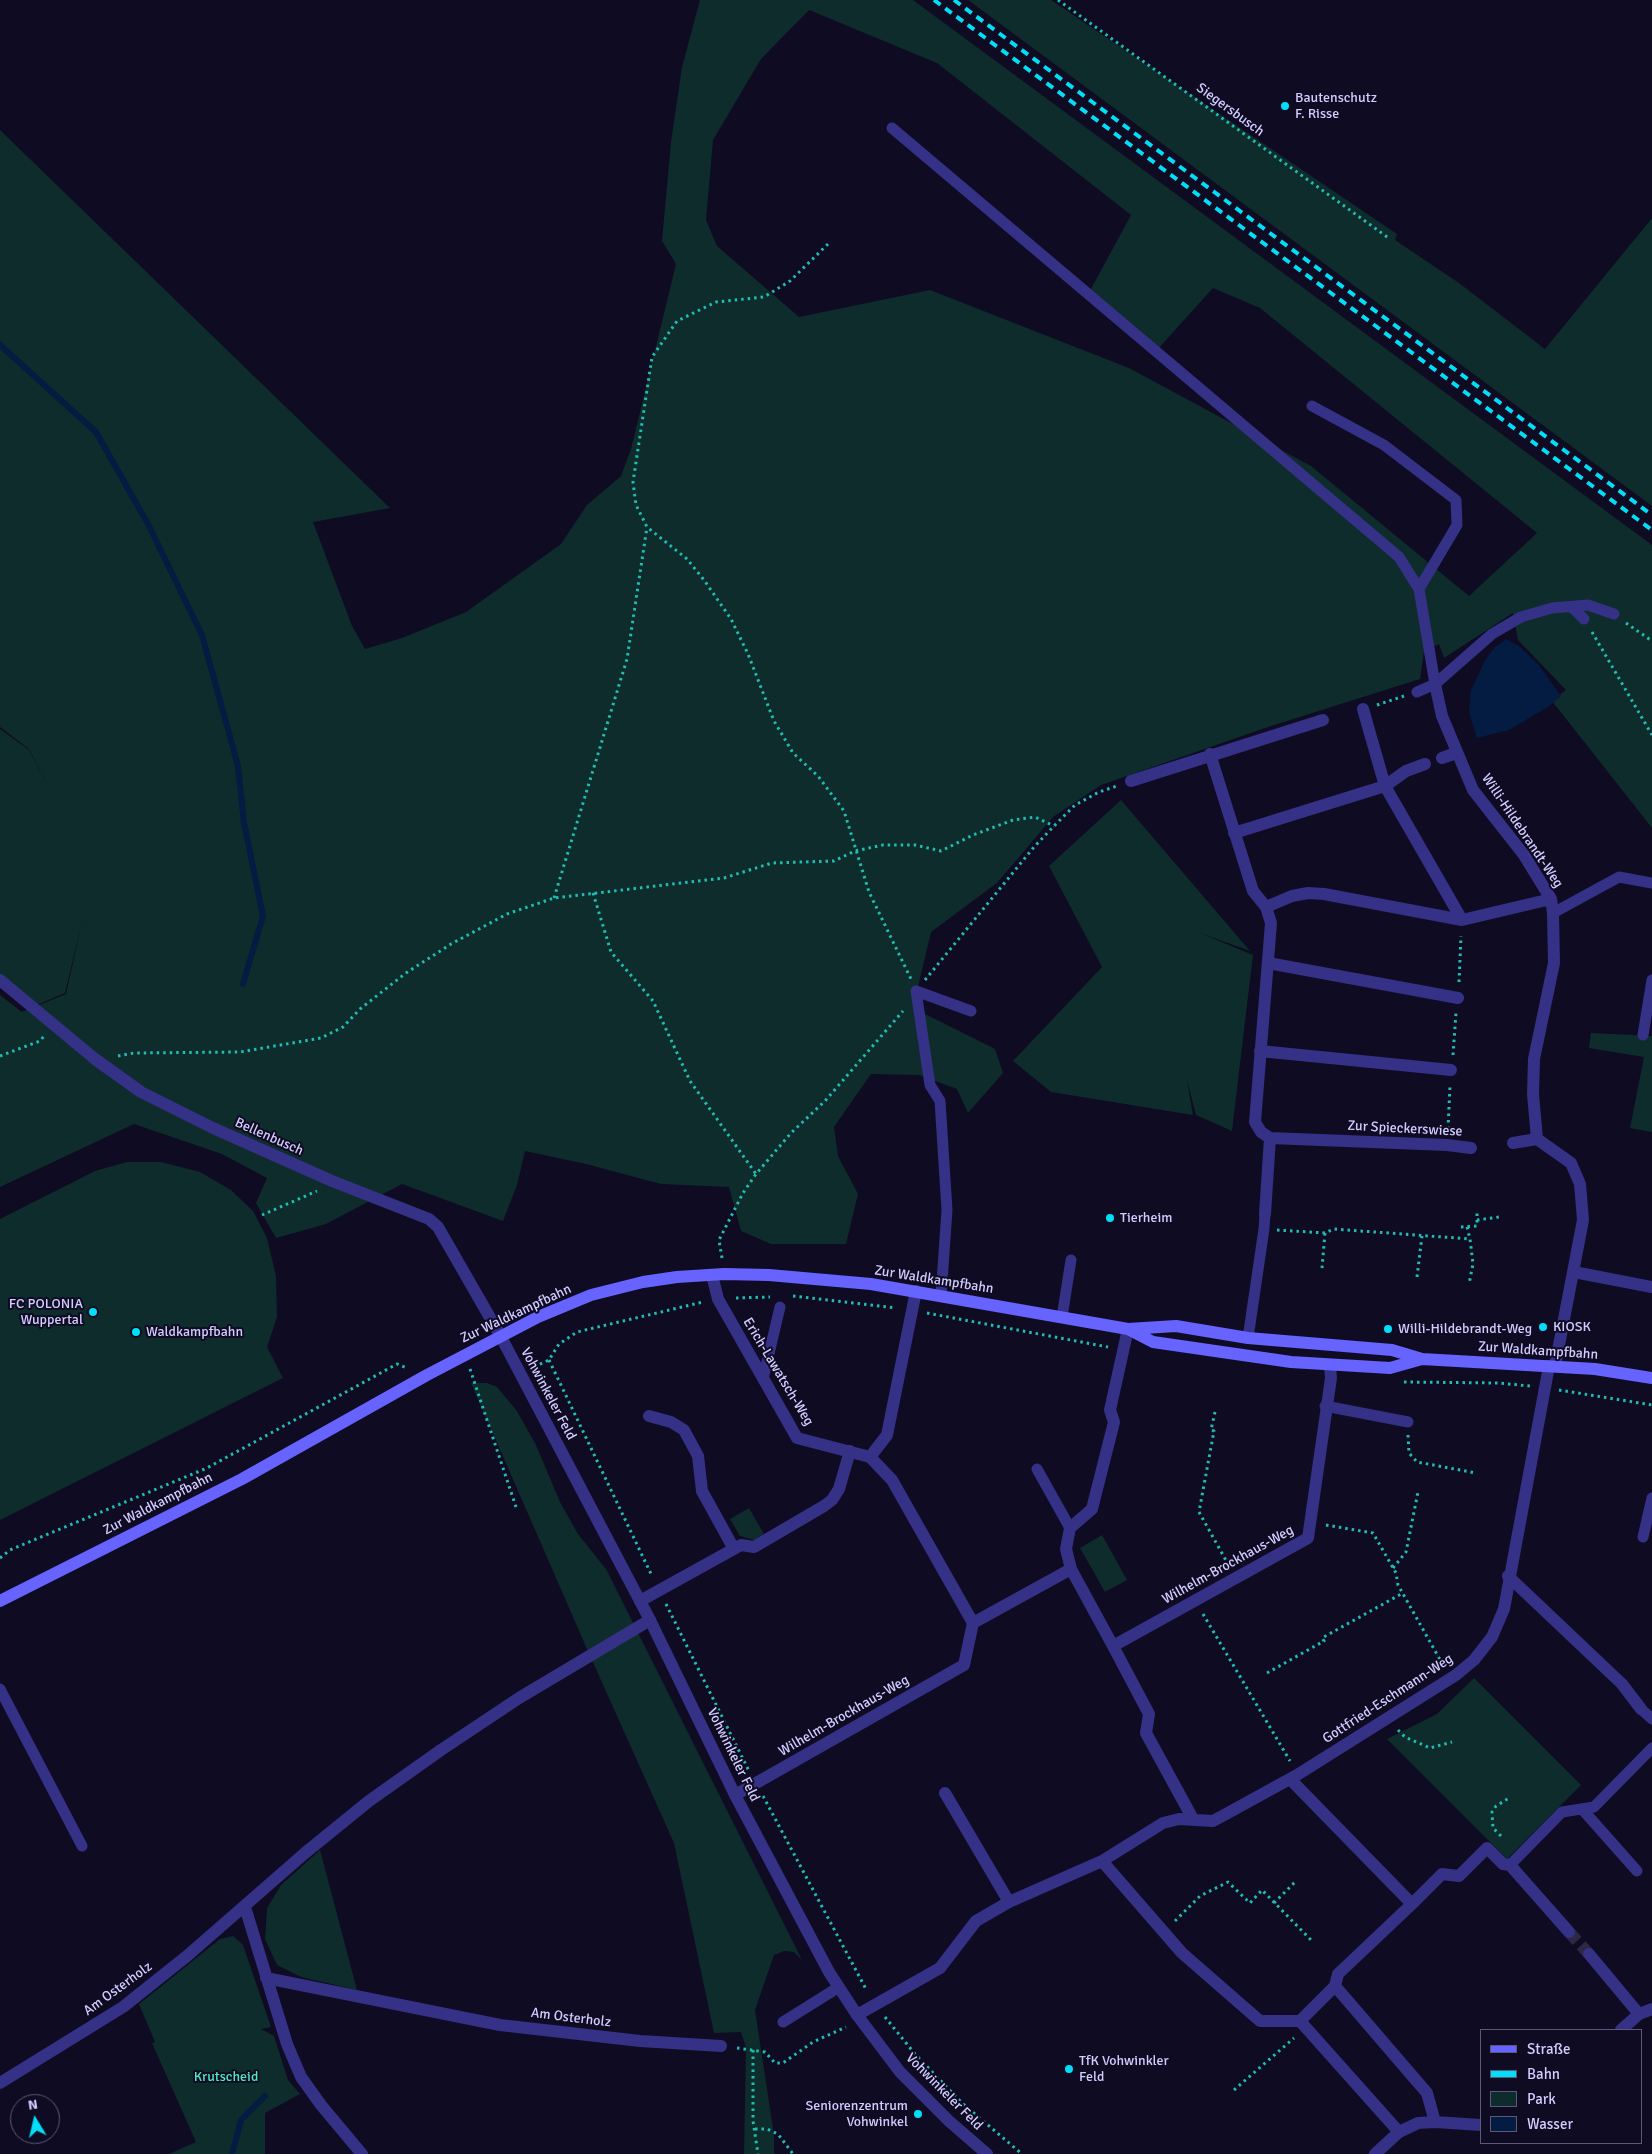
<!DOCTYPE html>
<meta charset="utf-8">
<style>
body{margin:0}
#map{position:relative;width:1652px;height:2154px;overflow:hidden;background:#0f0b22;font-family:Signika,sans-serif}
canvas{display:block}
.legend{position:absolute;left:1480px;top:2029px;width:162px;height:115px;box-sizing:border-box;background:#0f0b22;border:1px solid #5d587a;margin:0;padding:6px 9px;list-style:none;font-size:15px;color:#d2ccff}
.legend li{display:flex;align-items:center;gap:10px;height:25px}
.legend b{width:25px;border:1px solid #5d587a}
.north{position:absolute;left:10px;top:2094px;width:50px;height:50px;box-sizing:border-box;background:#0f0b22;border:1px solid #5d587a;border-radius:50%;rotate:351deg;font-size:14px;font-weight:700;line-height:20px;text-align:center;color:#d2ccff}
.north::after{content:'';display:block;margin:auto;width:18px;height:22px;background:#00dff7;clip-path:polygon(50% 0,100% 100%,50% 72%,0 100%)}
</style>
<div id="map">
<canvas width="1652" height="2154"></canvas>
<ul class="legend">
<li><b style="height:6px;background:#6663ff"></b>Straße</li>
<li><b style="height:6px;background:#00dff7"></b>Bahn</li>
<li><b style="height:14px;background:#0d2c2b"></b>Park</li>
<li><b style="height:14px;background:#041b42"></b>Wasser</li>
</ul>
<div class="north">N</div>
</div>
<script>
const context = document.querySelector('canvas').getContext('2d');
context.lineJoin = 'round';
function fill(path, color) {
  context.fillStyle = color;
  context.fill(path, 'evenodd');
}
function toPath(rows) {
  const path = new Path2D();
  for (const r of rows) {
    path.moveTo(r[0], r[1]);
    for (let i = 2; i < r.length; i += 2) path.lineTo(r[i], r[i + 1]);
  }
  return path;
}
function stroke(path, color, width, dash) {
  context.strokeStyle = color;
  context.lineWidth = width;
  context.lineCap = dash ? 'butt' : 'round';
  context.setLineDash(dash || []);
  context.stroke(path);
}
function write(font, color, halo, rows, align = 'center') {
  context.font = font + ' Signika,sans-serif';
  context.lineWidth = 4;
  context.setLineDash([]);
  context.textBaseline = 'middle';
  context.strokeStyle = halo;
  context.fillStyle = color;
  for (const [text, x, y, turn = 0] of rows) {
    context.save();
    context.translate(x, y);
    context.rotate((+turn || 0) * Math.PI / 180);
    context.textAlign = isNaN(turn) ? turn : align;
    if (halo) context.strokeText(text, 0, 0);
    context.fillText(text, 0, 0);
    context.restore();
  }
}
fill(toPath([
 [700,0,913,0,1652,545,1652,828,1552,701,1566,690,1518,640,1513,613,1444,658,1439,644,1424,651,1420,679,1268,727,1101,785,1053,817,997,883,931,932,913,1008,995,1049,1003,1073,968,1113,957,1089,919,1075,871,1074,834,1127,838,1156,858,1194,846,1244,771,1244,741,1231,729,1187,661,1184,586,1164,525,1151,517,1185,503,1221,402,1184,326,1224,276,1238,256,1203,267,1178,222,1154,134,1124,0,1187,0,995,22,1012,66,994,82,922,65,993,37,1005,0,974,0,729,29,750,49,787,29,749,0,727,0,130,390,508,313,522,352,626,365,649,402,638,466,612,561,544,587,505,621,476,631,449,676,264,662,241,671,142,682,67],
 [809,10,937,63,1131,215,1091,289,1157,350,1213,288,1260,308,1537,533,1469,596,1311,466,1129,368,930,290,799,317,717,246,706,220,713,140,761,59],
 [968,0,1051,0,1397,234,1395,240,1459,283,1545,349,1652,218,1652,506],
 [1121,800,1250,951,1200,933,1253,955,1232,1131,1196,1115,1187,1080,1193,1115,1051,1092,1013,1061,1102,967,1049,866],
 [1591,1033,1652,1036,1652,1132,1630,1128,1644,1057,1589,1048],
 [127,1162,161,1162,200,1172,231,1190,253,1211,267,1238,276,1276,277,1317,267,1347,283,1378,0,1520,0,1219,95,1171],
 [471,1383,487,1383,497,1387,517,1411,536,1445,560,1502,578,1534,606,1569,802,1960,794,1952,784,1951,774,1955,755,2010,774,2135,774,2154,744,2154,746,2048,741,2032,714,2033,674,1843,587,1649],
 [749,1508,764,1534,754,1540,740,1536,730,1519],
 [1102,1535,1127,1580,1105,1592,1080,1548],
 [1474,1678,1581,1785,1507,1859,1387,1739,1437,1714],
 [320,1850,357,1990,301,1977,277,1965,265,1939,267,1908,281,1885],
 [233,1936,243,1945,271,2027,261,2029,274,2036,288,2080,300,2094,265,2113,265,2154,169,2154,196,2142,152,2043,155,2042,139,2004,220,1939]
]), '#0d2c2b');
fill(toPath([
 [1506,639,1519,646,1539,665,1561,696,1548,707,1509,730,1477,738,1469,712,1471,690,1485,660,1495,647]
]), '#041b42');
stroke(toPath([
 [0,345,96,432,148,524,202,635,238,766,244,823,263,916,243,984],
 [232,2154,241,2120,265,2096]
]), '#041b42', 6);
stroke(toPath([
 [1569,1932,1589,1954]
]), '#2c2843', 12, [12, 6]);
stroke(toPath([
 [1058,0,1390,239],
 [828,244,790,281,764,297,716,302,677,321,652,357,633,482,636,505,647,527,687,559,704,580,731,619,748,654,774,721,793,753,818,776,844,811,869,892,911,979],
 [1626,623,1652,641],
 [1592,632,1652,735],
 [1377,705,1404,696],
 [593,893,611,952,653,1001,690,1081,756,1174],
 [554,898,627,659,647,527],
 [925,980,1034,847,1054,826,1075,805,1099,792,1117,786],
 [1459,982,1461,936],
 [1453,1055,1456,1013],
 [0,1056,40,1041,44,1036],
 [118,1056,134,1053,240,1052,321,1038,343,1027,360,1009,406,973,451,944,507,914,554,898,724,878,772,863,834,861,855,851,883,845,915,845,941,851,973,835,1013,820,1035,817,1054,826],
 [1448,1129,1450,1086],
 [262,1215,317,1191],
 [1477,1220,1499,1217],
 [1461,1227,1477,1226,1477,1210],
 [1467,1227,1470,1239],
 [1277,1230,1325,1233,1334,1229,1470,1239,1473,1264,1469,1284],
 [722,1258,719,1240,743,1193,756,1174,791,1133,825,1101,903,1011],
 [1322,1268,1325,1233],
 [1417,1277,1422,1236],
 [793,1296,896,1308],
 [736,1298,770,1297],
 [927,1313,1108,1347],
 [549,1360,652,1576],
 [534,1367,549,1360,559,1344,577,1332,703,1302],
 [470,1369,516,1507],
 [1404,1382,1498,1383,1530,1386],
 [1559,1390,1652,1405],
 [1215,1412,1211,1430,1214,1431,1199,1512,1228,1564],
 [1408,1435,1409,1453,1417,1462,1476,1473],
 [1326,1525,1373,1533,1396,1573,1398,1585,1443,1665],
 [0,1558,10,1550,207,1468,397,1364,407,1368],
 [1393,1568,1406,1552,1418,1492],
 [666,1604,749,1771],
 [1203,1614,1290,1761],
 [1267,1673,1324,1641,1322,1638,1403,1593],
 [1398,1730,1405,1737,1430,1748,1452,1742],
 [763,1796,867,1991],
 [1501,1836,1493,1828,1492,1812,1496,1806,1509,1798],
 [1274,1903,1295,1882],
 [1175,1921,1200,1896,1228,1882,1250,1903,1262,1890,1312,1941],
 [885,2017,915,2054,962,2103,1022,2154],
 [737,2048,765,2052,775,2063,783,2063,813,2042,846,2027],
 [753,2050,753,2121,758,2154],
 [1234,2090,1294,2038],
 [755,2129,767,2129,778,2134,793,2154]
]), '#21bdb3', 3, [2.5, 4]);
stroke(toPath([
 [892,128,1399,557,1419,589,1435,684],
 [1312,406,1384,445,1456,500,1457,525,1419,589],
 [1572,607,1584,619],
 [1417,692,1435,684,1492,634,1521,617,1552,608,1588,605,1614,614],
 [1553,913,1619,877,1652,883],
 [1643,1035,1652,980],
 [941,1296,947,1210,940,1101,930,1085,916,991,971,1011],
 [1062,1317,1071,1260],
 [1248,1338,1264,1229,1265,1214],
 [763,1379,780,1307],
 [1325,1406,1408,1422],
 [1037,1469,1070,1528],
 [1643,1537,1652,1498],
 [0,1689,82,1846],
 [1641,1709,1652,1719],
 [1582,1809,1637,1871],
 [1510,1865,1562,1812,1594,1807,1652,1748],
 [783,2022,839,1987]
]), '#343186', 11);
stroke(toPath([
 [1435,684,1442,716,1473,790,1524,855,1551,899,1553,913,1554,963,1534,1059,1533,1094,1537,1139,1571,1163,1580,1184,1583,1220,1555,1366],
 [1210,754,1253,891,1266,907,1292,896,1308,893,1324,894,1462,920,1551,899],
 [1442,758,1456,753],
 [1425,764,1406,771,1385,786,1462,920],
 [1131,781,1323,720],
 [1234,833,1385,786,1363,709],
 [1268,963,1458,998],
 [0,980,95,1059,141,1092,213,1128,332,1181,429,1219,438,1227,500,1335],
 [1260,1051,1451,1070],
 [1270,1138,1447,1145,1471,1148],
 [1513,1143,1537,1139],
 [1265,1214,1270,1138,1261,1132,1255,1122,1271,923,1266,907],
 [1574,1272,1652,1287],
 [712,1275,718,1299,797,1438,870,1457,892,1480,973,1623],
 [649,1416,671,1422,684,1430,698,1456,702,1491,734,1549],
 [870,1457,887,1435,916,1291],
 [1071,1569,1066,1549,1070,1528,1092,1509,1114,1422,1110,1410,1128,1329],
 [1508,1576,1622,1684,1641,1709],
 [640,1601,741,1545,754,1547,824,1506,832,1500,839,1489,850,1451],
 [1113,1646,1149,1714,1146,1733,1193,1819],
 [1290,1779,1412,1904,1442,1874,1459,1876,1487,1848,1503,1864,1510,1865,1569,1932],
 [945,1793,1009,1902],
 [735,1795,964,1665,973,1623,1071,1569,1113,1646,1308,1538,1331,1378,1330,1366],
 [1102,1861,1182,1953,1260,2021,1300,2021],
 [245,1907,287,2044,301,2077,321,2105,362,2154],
 [1589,1954,1639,2014],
 [266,1978,500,2025,640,2041,721,2046],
 [1335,1986,1338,1974,1412,1904],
 [857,2015,940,1968,976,1921,1009,1902,1102,1861,1163,1823,1179,1819,1213,1821,1226,1814,1297,1775,1456,1675,1474,1660,1492,1637,1504,1609,1549,1366],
 [1621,2030,1639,2014,1652,2009],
 [0,2083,123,2007,187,1956,305,1853,369,1801,441,1750,519,1698,650,1620],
 [1399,2132,1300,2021,1335,1986,1427,2093,1435,2122],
 [1375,2154,1399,2132,1418,2123,1435,2122,1481,2125]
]), '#343186', 12);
stroke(toPath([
 [500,1335,650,1620,735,1795,829,1972,857,2015,900,2072,949,2121,987,2154]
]), '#343186', 12);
stroke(toPath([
 [1128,1329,1153,1342,1291,1362,1390,1368,1422,1359],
 [0,1601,242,1479,427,1375,538,1317,591,1295,643,1282,677,1277,724,1274,769,1275,871,1284,1128,1329,1176,1326,1248,1338,1392,1350,1422,1359,1595,1369,1652,1378]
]), '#6663ff', 12);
stroke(toPath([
 [934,0,1652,530],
 [954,0,1652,515]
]), '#00dff7', 4, [8, 6]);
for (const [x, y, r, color] of [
 [1285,106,5,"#00dff7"],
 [1110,1218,5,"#00dff7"],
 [93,1312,5,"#00dff7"],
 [1543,1327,5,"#00dff7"],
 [1388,1329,5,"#00dff7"],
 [136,1332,5,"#00dff7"],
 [1069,2069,5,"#00dff7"],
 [918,2114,5,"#00dff7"]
]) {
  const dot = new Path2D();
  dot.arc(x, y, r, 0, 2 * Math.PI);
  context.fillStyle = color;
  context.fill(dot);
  stroke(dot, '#0f0b22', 2);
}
write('14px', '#d2ccff', '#0f0b22', [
 ["Bautenschutz",1295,98],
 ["F. Risse",1295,114],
 ["Tierheim",1120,1218],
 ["FC POLONIA",83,1304,"right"],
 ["Wuppertal",83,1320,"right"],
 ["KIOSK",1553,1327],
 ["Willi-Hildebrandt-Weg",1398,1329],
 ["Waldkampfbahn",146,1332],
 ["TfK Vohwinkler",1079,2061],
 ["Feld",1079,2077],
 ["Seniorenzentrum",908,2106,"right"],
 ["Vohwinkel",908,2122,"right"]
], 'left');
write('14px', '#d2ccff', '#0f0b22', [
 ["Siegersbusch",1230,110,36],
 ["Willi-Hildebrandt-Weg",1522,831,56],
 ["Zur Spieckerswiese",1405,1129,3],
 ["Bellenbusch",269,1137,24],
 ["Zur Waldkampfbahn",934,1280,9],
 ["Zur Waldkampfbahn",516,1314,-25],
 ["Zur Waldkampfbahn",1538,1351,4],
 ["Erich-Lawatsch-Weg",778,1372,59],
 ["Vohwinkeler Feld",548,1394,62],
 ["Zur Waldkampfbahn",158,1504,-27],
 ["Wilhelm-Brockhaus-Weg",1228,1565,-29],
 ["Gottfried-Eschmann-Weg",1388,1699,-33],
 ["Wilhelm-Brockhaus-Weg",844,1716,-30],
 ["Vohwinkeler Feld",733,1755,64],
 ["Am Osterholz",118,1989,-36],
 ["Am Osterholz",571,2018,7],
 ["Vohwinkeler Feld",944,2092,45]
]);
write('14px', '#4cebc2', '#0f0b22', [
 ["Krutscheid",226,2077]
]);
</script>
